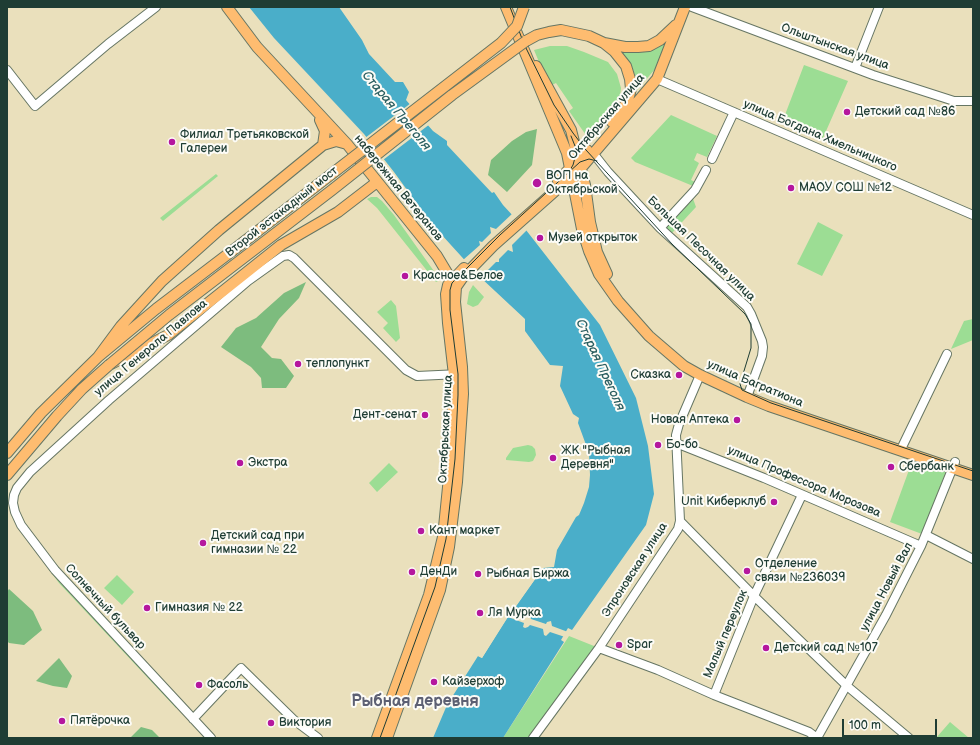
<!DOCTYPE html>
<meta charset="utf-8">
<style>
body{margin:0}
#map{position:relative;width:980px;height:745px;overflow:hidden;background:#eae0bc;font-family:"Balsamiq Sans",sans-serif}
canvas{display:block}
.frame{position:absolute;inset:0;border:8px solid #1f3d34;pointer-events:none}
.scale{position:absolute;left:842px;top:719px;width:95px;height:18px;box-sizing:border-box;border:2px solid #1f3d34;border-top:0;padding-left:5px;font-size:12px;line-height:14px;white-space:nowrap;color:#1f3d34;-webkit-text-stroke:3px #fdfcf7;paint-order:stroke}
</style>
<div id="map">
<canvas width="980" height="745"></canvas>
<div class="frame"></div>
<div class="scale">100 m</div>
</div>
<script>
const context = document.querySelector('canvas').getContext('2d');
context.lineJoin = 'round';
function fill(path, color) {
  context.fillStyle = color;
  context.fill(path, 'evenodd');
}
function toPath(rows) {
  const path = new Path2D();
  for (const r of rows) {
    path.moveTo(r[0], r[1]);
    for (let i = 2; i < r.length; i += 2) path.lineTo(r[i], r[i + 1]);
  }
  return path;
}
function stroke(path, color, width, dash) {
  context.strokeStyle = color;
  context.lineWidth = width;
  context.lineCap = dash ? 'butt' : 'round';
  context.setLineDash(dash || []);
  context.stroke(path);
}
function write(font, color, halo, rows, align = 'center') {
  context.font = font + ' "Balsamiq Sans",sans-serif';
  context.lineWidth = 4;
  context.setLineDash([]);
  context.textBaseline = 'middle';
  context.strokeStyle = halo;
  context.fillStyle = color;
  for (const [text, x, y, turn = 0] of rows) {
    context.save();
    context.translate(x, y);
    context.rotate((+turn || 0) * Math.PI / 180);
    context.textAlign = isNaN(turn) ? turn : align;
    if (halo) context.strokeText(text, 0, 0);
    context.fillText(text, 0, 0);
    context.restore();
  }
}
fill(toPath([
 [668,41,656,68,637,90,636,78,631,64,621,52,637,53,657,48],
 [550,46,567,46,584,52,608,62,617,74,621,88,620,97,615,108,610,116,588,138,569,111,573,108,556,83,552,85,542,69,534,50],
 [804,65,848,81,823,138,783,120],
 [671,115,717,136,707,157,697,153,694,160,699,163,691,180,695,182,693,186,635,162,631,158],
 [216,174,218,176,163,221,160,218],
 [692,196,696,207,672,233,664,226],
 [371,197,377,197,382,201,394,215,436,274,438,281,436,282,377,208,367,199],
 [818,222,843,235,822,276,797,264],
 [473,285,484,297,478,305,473,307,467,304,469,292],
 [391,300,396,306,400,338,396,342,383,328,388,323,377,312],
 [973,319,973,340,951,349,964,321],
 [528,445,532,446,535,449,536,455,533,461,529,462,506,460,506,458,513,448],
 [913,459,946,471,922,534,890,522],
 [389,463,398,472,377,492,369,483],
 [20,528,62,584,177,707,176,708,59,583,19,529],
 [117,575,134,592,122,605,104,588],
 [569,636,599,648,533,738,503,738],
 [950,722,969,738,936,738]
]), '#9cdd94');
fill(toPath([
 [537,129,532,165,507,192,488,175,491,160,512,141,526,132],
 [306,282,299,298,279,319,261,347,272,358,281,359,294,376,286,388,262,388,261,378,251,367,221,347,236,328,256,318,284,293],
 [9,589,33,611,42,630,24,645,9,643,7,641,7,592],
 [59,658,72,676,67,688,53,686,36,681],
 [141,727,152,730,160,738,130,738]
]), '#7dbc7e');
fill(toPath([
 [249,7,339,7,362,40,369,54,395,82,403,82,409,92,406,100,433,131,447,141,447,145,492,193,494,192,503,205,526,230,600,325,636,398,648,446,654,494,646,525,572,630,568,628,561,640,564,642,503,738,433,738,447,705,478,656,482,658,505,621,543,568,554,567,557,550,576,517,579,515,584,503,589,487,590,475,589,453,578,423,579,418,573,414,560,386,563,366,550,365,525,331,525,319,480,277,431,223,394,172,364,134,274,38]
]), '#4aaec9');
fill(toPath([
 [411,103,430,124,383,160,365,138],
 [513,213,528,229,512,245,513,252,508,250,499,259,499,262,496,262,479,279,463,260,480,245,479,241,482,242,491,233,490,227,496,229],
 [541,567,543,568,512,612,526,617,529,614,531,619,546,624,547,622,551,621,552,626,568,632,565,637,550,632,546,636,544,635,543,629,530,625,528,627,525,628,523,627,524,623,508,617,482,658,478,656,479,655,481,655,503,620]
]), '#eae0bc');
const minor = toPath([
 [692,7,873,75,954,101,973,101],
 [855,68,879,7],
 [7,70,35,106,108,44,156,7],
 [657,79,973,215],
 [593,153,608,172,660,228,747,307,751,314,762,341,763,347,762,356,747,397],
 [712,159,734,112],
 [660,228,695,190,706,170],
 [676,443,764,478,921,546],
 [903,445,947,354],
 [680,521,754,596,847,686,909,738],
 [926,535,973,559],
 [599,648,658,670,714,695,809,732,817,738],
 [714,695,754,596,802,495],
 [193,719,241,668,294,720,318,738],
 [211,738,55,570,21,525,15,512,13,503,14,495,17,488,30,472,109,400,248,281,283,256,289,255,294,258,406,370,417,376,460,374],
 [533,738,599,648,678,529,680,521,676,435,679,424,700,375],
 [817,738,886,615,921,546,955,462]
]);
const major = toPath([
 [227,7,257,47,347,144,437,256,455,286],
 [506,7,567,153,582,229,589,251,599,274,618,301,649,336,684,366,700,375,747,397,769,406,973,475],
 [526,41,537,35,549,32,561,30,589,36,604,43,625,47,638,47,649,46,660,40,676,25],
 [604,43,614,51,626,66,630,79,631,89,628,100,620,113,612,122],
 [536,66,571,130,585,185,590,222,594,239,597,252,607,274],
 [320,120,325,131,323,145],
 [558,181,587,150],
 [98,357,121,326,162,281,219,230,323,145,336,141,347,144],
 [7,453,41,413,98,357,156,309,232,251],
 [7,475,57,416,82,389,109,365,168,335,281,245,338,212,377,182],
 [377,738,429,595,443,537,451,457,454,375,448,323,446,294,448,285,464,268],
 [387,738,440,590,449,547,457,482,463,394,462,367,455,302,456,287,463,277,493,246,581,168,657,79,685,7]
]);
stroke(minor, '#667664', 10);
stroke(major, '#667664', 12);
stroke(minor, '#fff', 8);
stroke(major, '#febc70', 10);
stroke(toPath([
 [510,7,524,44,554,105,573,133,586,150,672,244,745,314,751,324,751,348,740,384,742,390,771,403,973,471],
 [570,170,573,165,576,154,575,146,571,136],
 [380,738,435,587,446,539,455,459,458,395,458,374,450,310,450,290,452,283,500,235,580,162,589,159,597,161]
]), '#1f3d34', 1);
const majorBridge = toPath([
 [232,251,501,43,517,26,524,7],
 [109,365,169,315,332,190,452,95,526,41]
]);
stroke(majorBridge, '#667664', 12, []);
stroke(majorBridge, '#febc70', 10);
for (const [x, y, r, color] of [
 [847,112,4,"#b5179e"],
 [172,142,4,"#b5179e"],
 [537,183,5,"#b5179e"],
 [791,188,4,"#b5179e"],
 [540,238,4,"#b5179e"],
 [405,276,4,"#b5179e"],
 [298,364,4,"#b5179e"],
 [679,375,4,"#b5179e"],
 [425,415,4,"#b5179e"],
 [737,420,4,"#b5179e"],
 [658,445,4,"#b5179e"],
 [553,458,4,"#b5179e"],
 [240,463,4,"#b5179e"],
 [891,467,4,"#b5179e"],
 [774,502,4,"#b5179e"],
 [421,531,4,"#b5179e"],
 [203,543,4,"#b5179e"],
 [747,571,4,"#b5179e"],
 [412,572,4,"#b5179e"],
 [478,574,4,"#b5179e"],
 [147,608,4,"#b5179e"],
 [480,613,4,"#b5179e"],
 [619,645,4,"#b5179e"],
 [766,648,4,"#b5179e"],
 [434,682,4,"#b5179e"],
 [199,685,4,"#b5179e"],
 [62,721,4,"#b5179e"],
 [271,723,4,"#b5179e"]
]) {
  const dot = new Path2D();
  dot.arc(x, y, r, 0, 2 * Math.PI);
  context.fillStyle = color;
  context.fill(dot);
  stroke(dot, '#fdfcf7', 1.5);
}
write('12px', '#1f3d34', '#fdfcf7', [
 ["Ольштынская улица",835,47,20],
 ["Октябрьская улица",607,117,-49],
 ["улица Богдана Хмельницкого",820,136,23],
 ["набережная Ветеранов",398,188,51],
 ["Второй эстакадный мост",282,212,-38],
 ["Большая Песочная улица",701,249,44],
 ["улица Генерала Павлова",151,348,-40],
 ["улица Багратиона",755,384,23],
 ["Октябрьская улица",446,429,-87],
 ["улица Профессора Морозова",804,482,23],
 ["Эпроновская улица",635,570,-57],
 ["улица Новый Вал",887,587,-62],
 ["Солнечный бульвар",105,607,47],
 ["Малый переулок",726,634,-67]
]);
write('12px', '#1f3d34', '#fdfcf7', [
 ["Детский сад №86",855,112],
 ["Филиал Третьяковской",180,135],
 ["Галереи",180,149],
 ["ВОП на",546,176],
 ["Октябрьской",546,190],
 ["МАОУ СОШ №12",799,188],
 ["Музей открыток",548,238],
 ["Красное&Белое",413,276],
 ["теплопункт",306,364],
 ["Сказка",671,375,"right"],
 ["Дент-сенат",417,415,"right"],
 ["Новая Аптека",729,420,"right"],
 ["Бо-бо",666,445],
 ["ЖК \"Рыбная",561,451],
 ["Деревня\"",561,465],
 ["Экстра",248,463],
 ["Сбербанк",899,467],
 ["Unit Киберклуб",766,502,"right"],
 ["Кант маркет",429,531],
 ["Детский сад при",211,536],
 ["гимназии № 22",211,550],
 ["Отделение",755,564],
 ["связи №236039",755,578],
 ["ДенДи",420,572],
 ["Рыбная Биржа",486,574],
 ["Гимназия № 22",155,608],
 ["Ля Мурка",488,613],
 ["Spar",627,645],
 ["Детский сад №107",774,648],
 ["Кайзерхоф",442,682],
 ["Фасоль",207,685],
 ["Пятёрочка",70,721],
 ["Виктория",279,723]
], 'left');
write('italic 13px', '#2c5f61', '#fdfcf7', [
 ["Старая Преголя",396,111,50],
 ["Старая Преголя",600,365,65]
]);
write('bold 16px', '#5d6073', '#fdfcf7', [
 ["Рыбная деревня",415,702]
]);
</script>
